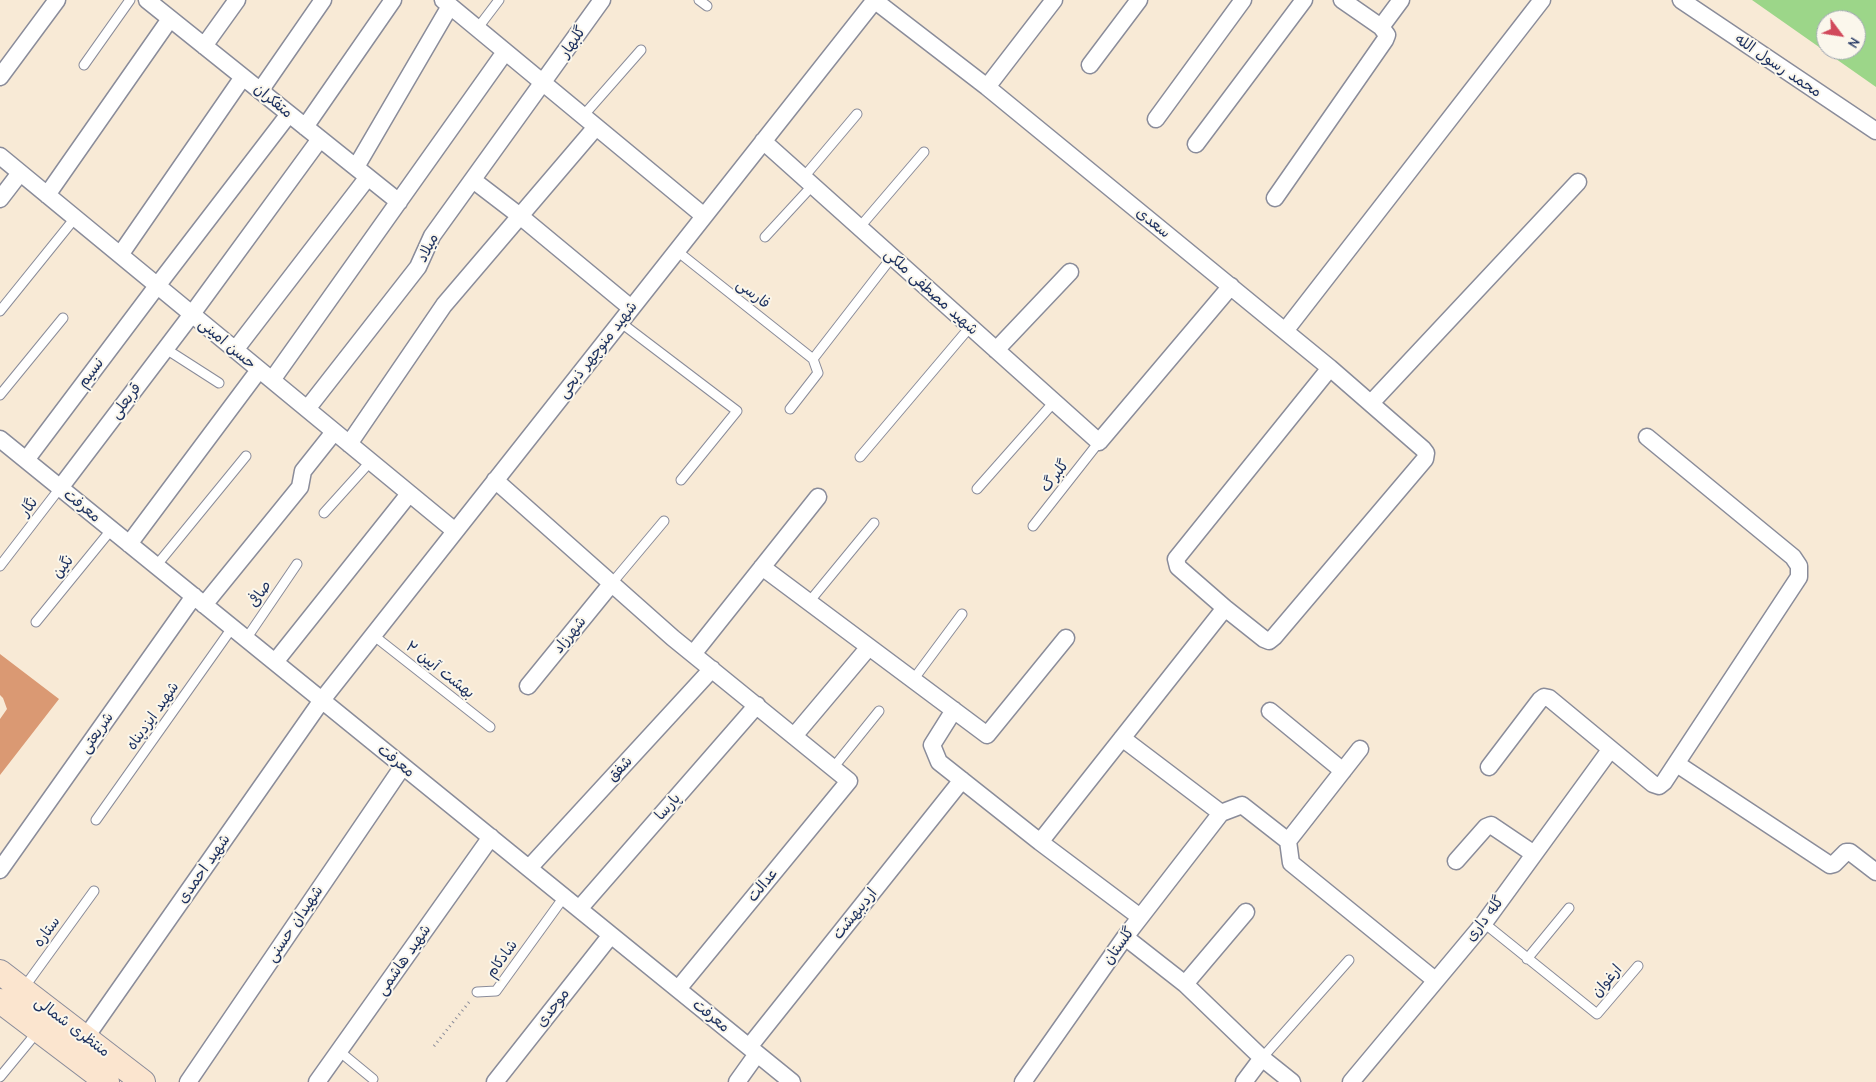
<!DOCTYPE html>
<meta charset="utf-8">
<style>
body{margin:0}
#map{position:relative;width:1876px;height:1082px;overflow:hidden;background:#f8ead6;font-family:"Comic Neue",sans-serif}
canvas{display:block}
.north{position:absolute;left:1816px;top:10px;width:50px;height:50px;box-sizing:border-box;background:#fbf7ec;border:1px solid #a1a7b3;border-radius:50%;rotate:121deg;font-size:14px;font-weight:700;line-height:20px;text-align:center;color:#1b2f5e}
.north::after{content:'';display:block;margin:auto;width:18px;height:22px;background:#d1495b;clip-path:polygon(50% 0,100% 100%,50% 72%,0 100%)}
</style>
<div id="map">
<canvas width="1876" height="1082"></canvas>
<div class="north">N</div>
</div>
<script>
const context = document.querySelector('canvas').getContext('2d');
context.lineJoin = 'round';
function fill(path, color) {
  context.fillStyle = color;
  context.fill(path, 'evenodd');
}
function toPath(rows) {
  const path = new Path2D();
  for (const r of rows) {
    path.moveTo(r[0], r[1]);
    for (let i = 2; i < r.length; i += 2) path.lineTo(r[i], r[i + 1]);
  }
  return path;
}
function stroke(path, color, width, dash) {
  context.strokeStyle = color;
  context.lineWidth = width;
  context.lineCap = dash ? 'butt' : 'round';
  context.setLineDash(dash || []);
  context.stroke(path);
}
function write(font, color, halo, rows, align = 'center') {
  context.font = font + ' "Comic Neue","Playpen Sans Arabic",sans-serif';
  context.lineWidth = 4;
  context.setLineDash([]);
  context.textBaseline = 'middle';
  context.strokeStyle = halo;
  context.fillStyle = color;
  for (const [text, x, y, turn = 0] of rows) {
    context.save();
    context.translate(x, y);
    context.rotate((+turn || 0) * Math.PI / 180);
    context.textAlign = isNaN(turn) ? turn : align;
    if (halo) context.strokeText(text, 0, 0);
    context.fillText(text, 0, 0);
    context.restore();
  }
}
fill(toPath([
 [1752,0,1876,0,1876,87],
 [1826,20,1856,20,1856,50,1826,50]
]), '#9cd689');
fill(toPath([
 [0,654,59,699,0,775,0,719,7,709,3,698,0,695]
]), '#da9973');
const service = toPath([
 [699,0,707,6],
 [477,29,499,0],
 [84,65,130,0],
 [583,116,641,50],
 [803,178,857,114],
 [859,228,924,152],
 [765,237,812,186],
 [677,251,813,359],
 [0,311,75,218],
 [620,322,737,411,681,480],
 [166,349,219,383],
 [0,395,63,318],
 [790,409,818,373,813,359,892,257],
 [860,457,970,327],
 [977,489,1054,402],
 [324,513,370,462],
 [1033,526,1099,442],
 [0,566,60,488],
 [156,566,246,456],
 [612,583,664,521],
 [809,602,874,523],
 [36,622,111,530],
 [373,635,490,727],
 [246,639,297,564],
 [913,680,962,614],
 [833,768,879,711],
 [96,820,232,628],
 [1484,923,1597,1014,1638,966],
 [1527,959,1569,908],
 [23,989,94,891],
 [477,992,496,991,564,897],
 [339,1051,373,1079],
 [1262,1058,1349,960],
 [0,1077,38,1031]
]);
const minor = toPath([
 [147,0,399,202],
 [443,0,704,216],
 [874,0,987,87,1330,368,1423,449,1426,453,1425,459,1274,637,1269,641,1264,639,1225,608,1178,567,1176,559,1330,368],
 [1681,0,1876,131],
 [1381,27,1401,0],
 [204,46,237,0],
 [1090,65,1139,0],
 [0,77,57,0],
 [987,87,1054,0],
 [260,91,323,0],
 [1156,119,1243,0],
 [305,127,393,0],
 [763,141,1099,442,1231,286],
 [1196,144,1304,0],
 [0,156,455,531],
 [356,167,450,6],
 [473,180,520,216,631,308],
 [47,195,170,19],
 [1275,198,1385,40,1387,35,1381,27,1342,0],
 [0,199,20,173],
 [120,255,243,77],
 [1285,331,1542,0],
 [235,350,368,177],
 [996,350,1070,272],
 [272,380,505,52],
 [1371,403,1578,182],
 [307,409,418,267,432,236,602,0],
 [0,439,792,1082],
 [349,444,444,305,596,127],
 [26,460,157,286,289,114],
 [495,480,673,638,849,781,678,989],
 [60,488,192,314,320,139],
 [129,544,259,370],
 [762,567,987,735,1066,638],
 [204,605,300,487,303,471,334,432],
 [693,654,818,497],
 [275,662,409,494],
 [528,686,612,583],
 [954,710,932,745,939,762,1040,842,1140,917],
 [1270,711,1343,771],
 [794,736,869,647],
 [1122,738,1221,813],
 [1677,764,1830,865,1834,864,1846,852,1850,852,1876,872],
 [1489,767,1540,700,1544,697,1549,698,1653,784,1659,786,1664,782,1799,577,1799,566,1793,557,1647,437],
 [1221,813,1242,805,1288,841,1291,863,1435,980],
 [1288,841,1360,749],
 [1040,842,1225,608],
 [1456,861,1486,827,1491,825,1534,854],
 [529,868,712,669],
 [0,870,194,596],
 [579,909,757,705],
 [1125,937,1185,984,1262,1058,1292,1082],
 [1185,984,1246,912],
 [86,1037,322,700,875,0],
 [749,1047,962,780],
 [188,1082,403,766],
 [317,1082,491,837],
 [495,1082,611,935],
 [737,1082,757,1054],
 [1023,1082,1125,937,1221,813],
 [1244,1082,1262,1058],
 [1351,1082,1484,923,1610,750]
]);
const secondary = toPath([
 [0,972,143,1082],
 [0,1001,107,1082]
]);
stroke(service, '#8a8c9a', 11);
stroke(minor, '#8a8c9a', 19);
stroke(secondary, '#8a8c9a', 26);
stroke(toPath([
 [434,1046,470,1001]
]), '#8a8c9a', 3, [1, 4]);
stroke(service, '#fff', 9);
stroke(minor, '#fff', 16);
stroke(secondary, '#fbe5cf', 24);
write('15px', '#1b2f5e', '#fbf7ec', [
 ["گلبهار",573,42,-55],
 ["محمد رسول الله",1778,66,34],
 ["متفکران",273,101,39],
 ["سعدی",1153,223,39],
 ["میلاد",428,248,-63],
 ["شهید مصطفی ملکی",931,292,42],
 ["فارسی",753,294,38],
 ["حسن امینی",227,344,40],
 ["شهید منوچهر ذبحی",598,350,-52],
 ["نسیم",91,373,-53],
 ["قربعلی",126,401,-53],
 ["گلبرگ",1055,476,-52],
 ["معرفت",82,506,39],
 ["نگار",29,507,-52],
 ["نگین",63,567,-51],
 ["صافی",260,594,-56],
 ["شهرزاد",570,635,-51],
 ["بهشت آیین ۲",440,670,38],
 ["شهید ایزدپناه",153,716,-55],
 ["شریعتی",97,733,-55],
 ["معرفت",396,761,39],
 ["شفق",620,769,-47],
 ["پارسا",668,807,-49],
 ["شهید احمدی",204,869,-55],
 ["عدالت",763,885,-51],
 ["اردیبهشت",855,914,-51],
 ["گله داری",1485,919,-52],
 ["شهیدان حسنی",295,924,-56],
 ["ستاره",47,932,-54],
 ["گلستان",1119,946,-54],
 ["شادکام",502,959,-54],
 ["شهید هاشمی",404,960,-55],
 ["ارغوان",1607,981,-49],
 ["موحدی",553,1008,-52],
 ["معرفت",711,1016,39],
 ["منتظری شمالی",72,1027,37]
]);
</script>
